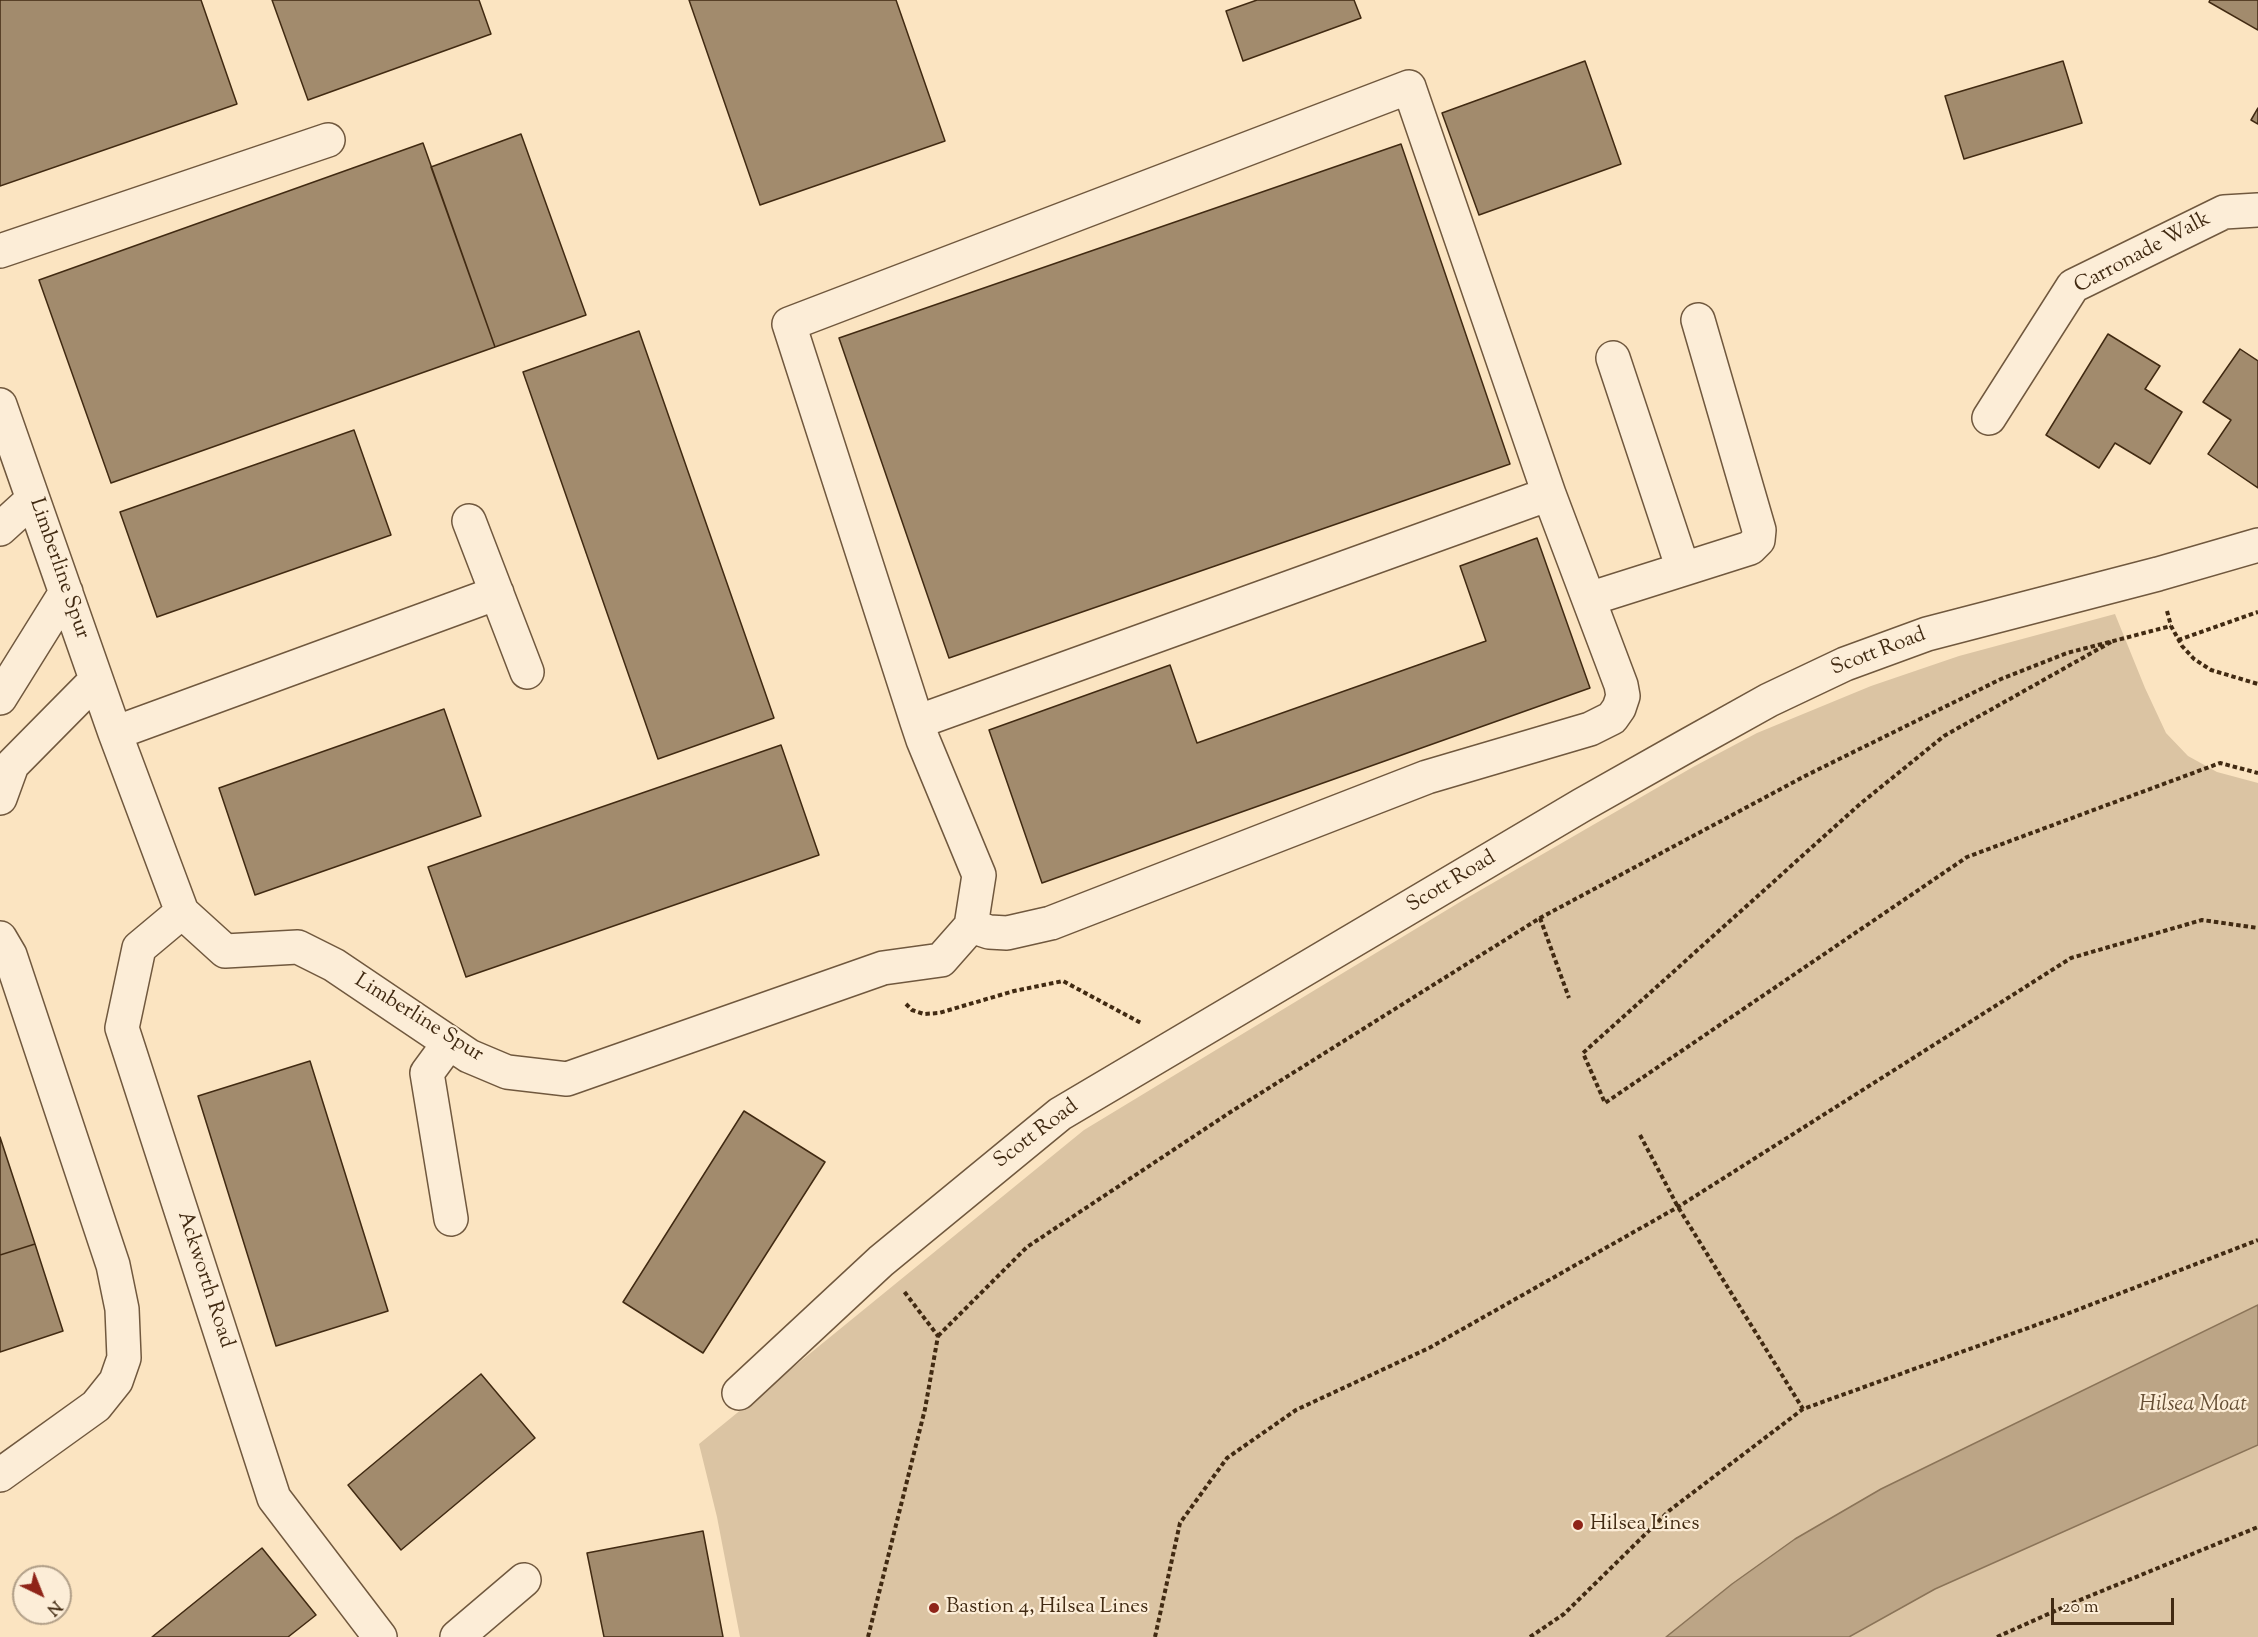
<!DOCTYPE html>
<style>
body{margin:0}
#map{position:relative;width:2258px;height:1637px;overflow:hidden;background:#fbe4c1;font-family:"Sorts Mill Goudy",serif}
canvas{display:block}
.north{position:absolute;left:12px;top:1565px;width:60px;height:60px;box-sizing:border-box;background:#fcedd7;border:2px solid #b19f88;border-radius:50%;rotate:137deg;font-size:16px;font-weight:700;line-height:24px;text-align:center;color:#412a12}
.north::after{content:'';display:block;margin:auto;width:21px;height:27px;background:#8f2418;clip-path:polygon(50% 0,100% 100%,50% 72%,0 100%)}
.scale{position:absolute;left:2051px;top:1598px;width:123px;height:27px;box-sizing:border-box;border:3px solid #412a12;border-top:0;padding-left:8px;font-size:18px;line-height:21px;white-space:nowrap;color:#412a12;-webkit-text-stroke:4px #fcedd7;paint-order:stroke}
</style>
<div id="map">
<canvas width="2258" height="1637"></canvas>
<div class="north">N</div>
<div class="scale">20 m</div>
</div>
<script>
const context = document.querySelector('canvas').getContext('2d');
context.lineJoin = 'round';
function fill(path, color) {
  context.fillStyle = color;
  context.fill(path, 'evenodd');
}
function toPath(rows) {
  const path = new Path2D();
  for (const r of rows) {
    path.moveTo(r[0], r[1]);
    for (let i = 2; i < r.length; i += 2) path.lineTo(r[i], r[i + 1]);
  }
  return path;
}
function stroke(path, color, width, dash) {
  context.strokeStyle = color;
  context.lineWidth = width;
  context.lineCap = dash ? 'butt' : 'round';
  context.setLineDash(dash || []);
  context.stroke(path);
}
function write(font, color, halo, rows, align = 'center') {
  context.font = font + ' "Sorts Mill Goudy",serif';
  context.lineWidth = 4.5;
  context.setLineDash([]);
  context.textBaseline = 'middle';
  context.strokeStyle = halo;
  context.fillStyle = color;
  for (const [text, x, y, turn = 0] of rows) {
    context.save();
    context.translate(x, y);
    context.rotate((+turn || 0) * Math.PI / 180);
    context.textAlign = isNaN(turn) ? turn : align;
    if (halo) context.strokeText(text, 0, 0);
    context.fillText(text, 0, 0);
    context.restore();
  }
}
fill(toPath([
 [2115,614,2145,688,2166,733,2188,756,2217,772,2258,783,2258,1305,1881,1489,1795,1539,1732,1584,1666,1637,740,1637,717,1517,699,1444,1084,1130,1460,902,1693,767,1757,733,1871,686,1959,656],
 [2258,1445,2258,1637,1849,1637,1935,1589]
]), '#dbc4a3');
const water = toPath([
 [2258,1305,2258,1445,1935,1589,1849,1637,1666,1637,1732,1584,1795,1539,1881,1489,2258,1305]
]);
fill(water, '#bca586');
stroke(water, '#8b7458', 1.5);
const building = toPath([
 [0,0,201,0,237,104,0,186,0,0],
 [272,0,479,0,491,34,308,100,272,0],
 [689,0,896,0,945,141,760,205,689,0],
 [1257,0,1354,0,1361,18,1243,61,1226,11,1257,0],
 [2210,0,2258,0,2258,30,2209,2,2210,0],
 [1585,61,1621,164,1479,215,1442,113,1585,61],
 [2063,61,2082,123,1964,159,1945,96,2063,61],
 [2258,108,2258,124,2251,120,2258,108],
 [521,134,586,315,495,347,431,167,521,134],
 [423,143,495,347,111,483,39,280,423,143],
 [1401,144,1510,464,949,658,839,338,1401,144],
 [639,331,774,718,658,759,523,372,639,331],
 [2108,334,2160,366,2145,389,2182,412,2150,464,2115,443,2099,468,2046,435,2108,334],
 [2240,349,2258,361,2258,488,2208,454,2231,420,2203,402,2240,349],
 [354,430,391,535,157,617,120,512,354,430],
 [1537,538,1590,688,1042,883,989,730,1170,665,1197,743,1486,641,1460,566,1537,538],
 [444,709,481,816,255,895,219,788,444,709],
 [781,745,819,855,466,977,428,867,781,745],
 [310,1061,388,1311,276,1346,198,1096,310,1061],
 [744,1111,825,1162,703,1353,623,1302,744,1111],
 [0,1137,35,1244,0,1255,0,1137],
 [35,1244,63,1331,0,1352,0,1255,35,1244],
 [481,1374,535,1438,401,1550,348,1485,481,1374],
 [703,1531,723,1637,604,1637,587,1553,703,1531],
 [262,1548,316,1615,288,1637,152,1637,262,1548]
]);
fill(building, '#a28b6d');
stroke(building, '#412a12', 1.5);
const minor = toPath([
 [0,251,328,140],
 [1613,358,1683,569],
 [0,405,115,733,182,912,225,951,298,947,334,965,469,1056,507,1072,567,1079,883,968,941,960,971,926,979,875,923,740,917,722,789,324,1409,87,1549,494,917,722],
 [1989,418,2073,286,2224,212,2258,210],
 [469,521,527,672],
 [0,529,33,499],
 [1589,599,1750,548,1758,540,1759,530,1698,320],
 [0,698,66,592],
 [115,733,497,593],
 [0,798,12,765,96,680],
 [182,912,139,948,122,1028,274,1498,380,1637],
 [971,926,989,932,1007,933,1051,923,1427,777,1590,729,1612,718,1619,708,1623,696,1621,685,1549,494],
 [0,938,10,955,113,1265,122,1309,124,1358,116,1381,96,1406,0,1475],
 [449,1043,427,1073,451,1219],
 [739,1393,881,1261,1060,1114,1582,805,1690,744,1769,700,1845,664,1927,634,2158,574,2258,545],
 [457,1637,524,1580]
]);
stroke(minor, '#70583e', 36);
stroke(toPath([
 [2167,611,2171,626,2182,646,2194,659,2211,670,2258,684],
 [2178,640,2258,612],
 [2111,642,1944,736,1860,804,1583,1053,1605,1103,1967,857,2220,763,2258,773],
 [1540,918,1569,998],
 [906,1004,912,1010,924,1014,939,1013,1014,991,1063,981,1141,1023],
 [1640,1135,1678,1207,1803,1409],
 [938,1336,1027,1247,1229,1113,1540,918,1805,776,2001,679,2067,653,2171,626],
 [868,1637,925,1409,938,1336,903,1290],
 [1155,1637,1180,1523,1227,1458,1296,1410,1429,1348,1678,1207,2071,958,2202,920,2258,928],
 [1530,1637,1564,1614,1670,1510,1803,1409,2064,1315,2258,1240],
 [1997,1637,2075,1602,2258,1527]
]), '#412a12', 4, [4.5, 3]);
stroke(minor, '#fcedd7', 33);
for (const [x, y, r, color] of [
 [1578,1525,6,"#8f2418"],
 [934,1608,6,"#8f2418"]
]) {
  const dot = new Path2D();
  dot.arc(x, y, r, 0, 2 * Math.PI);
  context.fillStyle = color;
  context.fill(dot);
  stroke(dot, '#fcedd7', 2);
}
write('21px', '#412a12', '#fcedd7', [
 ["Carronade Walk",2143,254,-28],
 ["Limberline Spur",58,569,71],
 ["Scott Road",1879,653,-21],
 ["Scott Road",1452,883,-31],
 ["Limberline Spur",418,1019,32],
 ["Scott Road",1037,1135,-37],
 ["Ackworth Road",204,1280,72]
]);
write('21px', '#412a12', '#fcedd7', [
 ["Hilsea Lines",1590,1525],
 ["Bastion 4, Hilsea Lines",946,1608]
], 'left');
write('italic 22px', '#664f35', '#fcedd7', [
 ["Hilsea Moat",2193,1406]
]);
</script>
